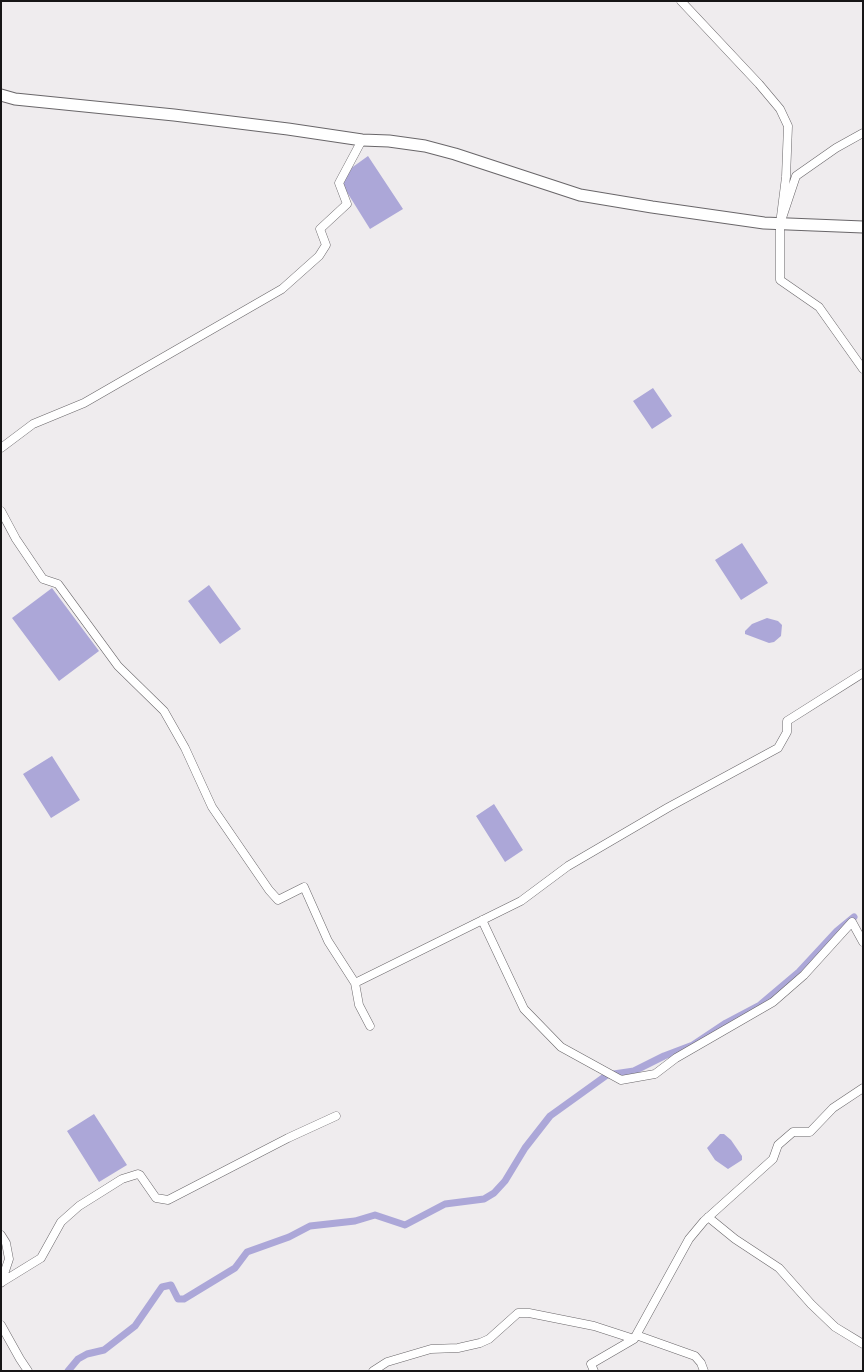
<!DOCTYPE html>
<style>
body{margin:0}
#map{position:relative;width:864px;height:1372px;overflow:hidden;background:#efecee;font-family:Rubik,sans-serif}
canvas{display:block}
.frame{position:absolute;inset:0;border:2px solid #161516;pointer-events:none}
</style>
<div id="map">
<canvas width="864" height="1372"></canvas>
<div class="frame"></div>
</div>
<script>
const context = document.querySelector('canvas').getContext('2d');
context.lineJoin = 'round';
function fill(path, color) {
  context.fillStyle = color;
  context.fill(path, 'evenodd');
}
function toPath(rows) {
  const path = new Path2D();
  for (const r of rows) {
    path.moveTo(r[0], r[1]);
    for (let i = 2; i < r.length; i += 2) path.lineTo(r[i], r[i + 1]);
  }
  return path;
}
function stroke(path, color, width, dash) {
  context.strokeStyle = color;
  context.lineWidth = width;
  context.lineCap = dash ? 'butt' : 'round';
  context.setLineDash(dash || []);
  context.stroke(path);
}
fill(toPath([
 [368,156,403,209,370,229,345,189,343,181,350,169],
 [653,388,672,416,652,429,633,401],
 [742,543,768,583,741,600,715,560],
 [209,585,241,629,220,644,188,601],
 [52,588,99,651,59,681,12,618],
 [767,618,778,621,782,625,781,636,774,642,769,643,745,634,745,631,752,624],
 [52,756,80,800,51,818,23,774],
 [494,804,523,850,505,862,476,816],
 [94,1114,127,1165,99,1182,67,1131],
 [720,1134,724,1134,731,1140,742,1156,742,1160,728,1169,715,1160,707,1148]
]), '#aca7d8');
stroke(toPath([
 [68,1371,78,1359,87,1354,104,1350,135,1326,162,1287,171,1285,178,1299,184,1299,235,1268,247,1252,289,1237,310,1226,355,1221,375,1215,405,1225,445,1204,484,1199,494,1193,505,1181,525,1148,550,1116,607,1075,634,1071,664,1056,693,1045,726,1023,760,1005,799,972,837,931,854,917]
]), '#aca7d8', 7);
const minor = toPath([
 [681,1,759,84,780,109,788,126,786,177,780,224,796,176,836,148,863,133],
 [780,224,780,280,819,307,863,369],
 [1,448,33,424,84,403,282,289,319,256,326,245,320,229,347,204,339,183,362,140],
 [1,511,16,539,43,579,58,584,118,666,164,711,185,748,212,807,269,890,278,900,304,887,328,941,355,983,521,901,568,866,669,807,778,748,787,732,787,721,863,673],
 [482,920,524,1009,561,1047,621,1080,655,1074,676,1058,773,1002,804,975,852,922,863,942],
 [355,983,359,1005,370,1026],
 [708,1217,735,1239,779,1268,811,1304,835,1327,863,1344],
 [1,1235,6,1243,9,1259,1,1283],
 [2,1282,41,1258,61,1222,79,1206,122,1179,138,1174,140,1175,156,1198,168,1200,288,1138,336,1116],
 [1,1325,20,1359,28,1371],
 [636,1335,695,1356,701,1363,704,1371],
 [373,1371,387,1362,431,1349,458,1348,480,1343,489,1339,518,1313,529,1313,594,1326,634,1339],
 [594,1371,591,1364,634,1339,689,1239,704,1221,773,1159,778,1145,793,1132,810,1132,833,1108,863,1088]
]);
const secondary = toPath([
 [1,95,15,99,174,115,288,129,362,140,389,141,425,146,455,154,580,195,652,207,764,223,863,227]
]);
stroke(minor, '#696669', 9);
stroke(secondary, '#696669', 13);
stroke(minor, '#fff', 8);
stroke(secondary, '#fff', 11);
</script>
